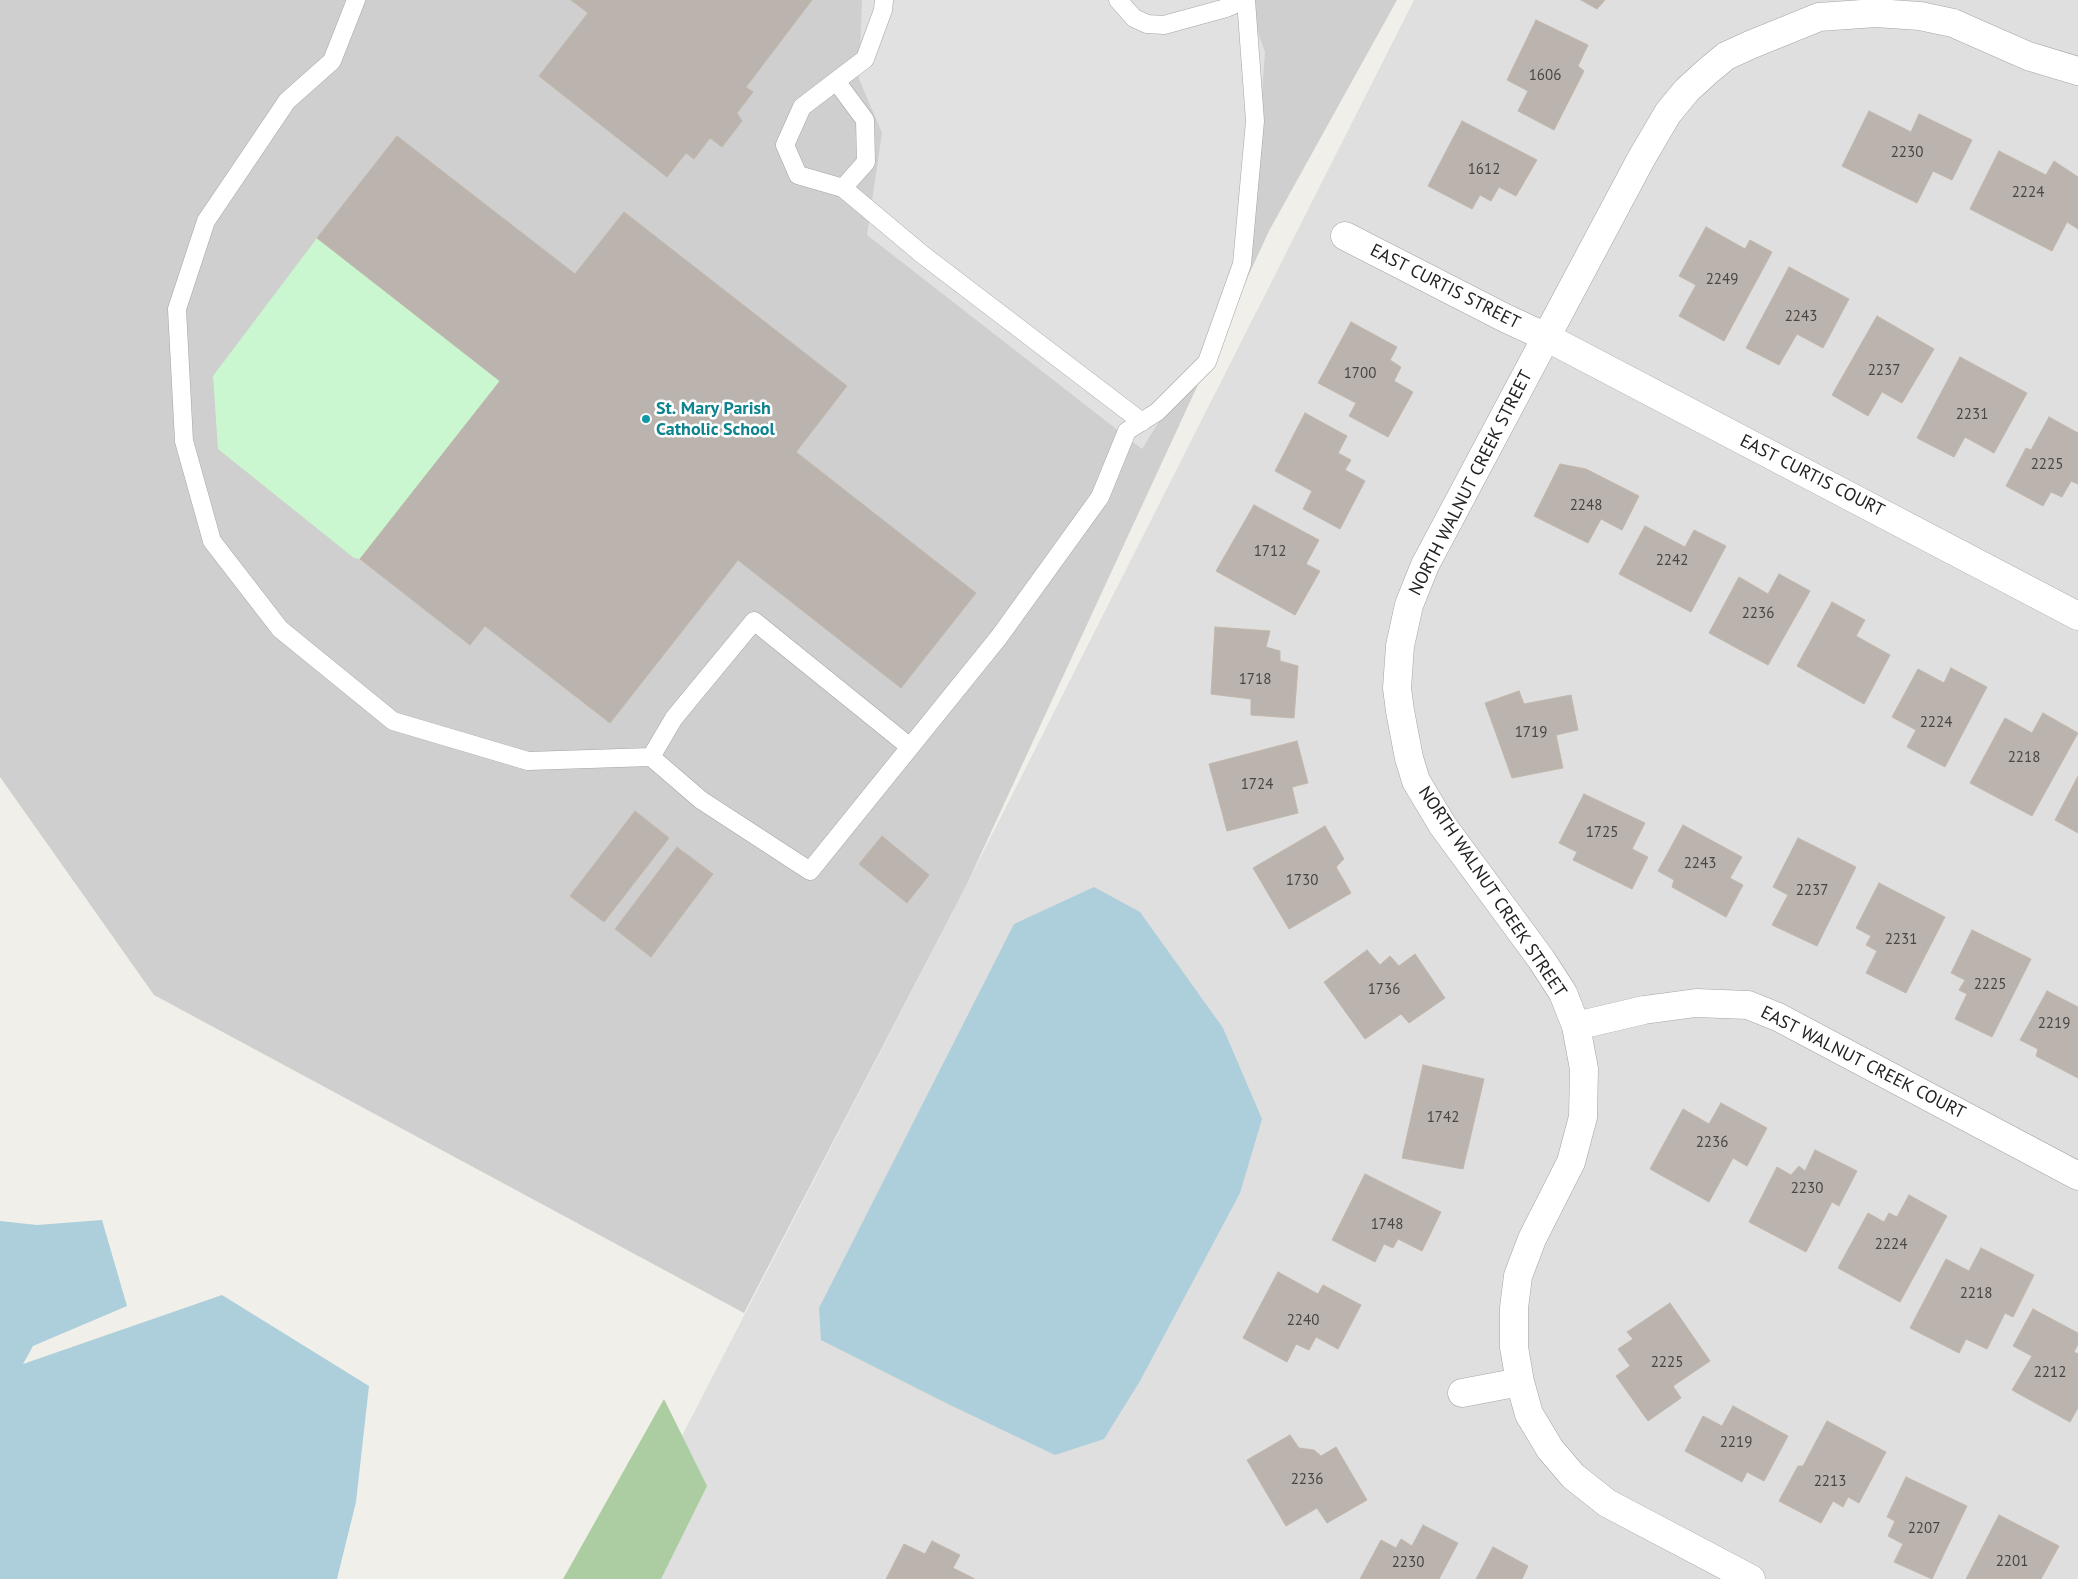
<!DOCTYPE html>
<style>
body{margin:0}
canvas{display:block;background:#f1efe9}
</style>
<canvas width="2078" height="1579"></canvas>
<script>
const context = document.querySelector('canvas').getContext('2d');
context.lineJoin = 'round';
function fill(path, color) {
  context.fillStyle = color;
  context.fill(path, 'evenodd');
}
function toPath(rows) {
  const path = new Path2D();
  for (const r of rows) {
    path.moveTo(r[0], r[1]);
    for (let i = 2; i < r.length; i += 2) path.lineTo(r[i], r[i + 1]);
  }
  return path;
}
function stroke(path, color, width, dash) {
  context.strokeStyle = color;
  context.lineWidth = width;
  context.lineCap = dash ? 'butt' : 'round';
  context.setLineDash(dash || []);
  context.stroke(path);
}
function write(font, color, halo, rows, align = 'center') {
  context.font = font + ' "PT Sans",sans-serif';
  context.lineWidth = 5;
  context.setLineDash([]);
  context.textBaseline = 'middle';
  context.strokeStyle = halo;
  context.fillStyle = color;
  for (const [text, x, y, turn = 0] of rows) {
    context.save();
    context.translate(x, y);
    context.rotate((+turn || 0) * Math.PI / 180);
    context.textAlign = isNaN(turn) ? turn : align;
    if (halo) context.strokeText(text, 0, 0);
    context.fillText(text, 0, 0);
    context.restore();
  }
}
fill(toPath([
 [1414,0,2078,0,2078,1579,608,1579,967,884]
]), '#dfdfdf');
fill(toPath([
 [0,0,1397,0,1269,231,967,884,744,1313,154,995,0,777]
]), '#cfcfcf');
fill(toPath([
 [664,1399,707,1486,661,1579,563,1579]
]), '#accda1');
fill(toPath([
 [317,238,500,381,360,559,354,558,218,449,213,376]
]), '#caf7d0');
fill(toPath([
 [862,0,1246,0,1265,52,1248,278,1142,449,867,235,882,133,859,79]
]), '#e1e1e1');
fill(toPath([
 [1094,887,1140,912,1223,1028,1262,1119,1240,1193,1140,1381,1104,1439,1055,1455,948,1404,821,1340,819,1308,1014,924],
 [102,1220,127,1306,33,1346,23,1364,222,1295,369,1386,356,1502,337,1579,0,1579,0,1221,37,1225]
]), '#adcfdb');
const building = toPath([
 [571,0,812,0,746,87,753,92,737,113,742,121,722,147,710,138,694,159,686,153,667,177,539,76,588,13,571,0],
 [1581,0,1605,0,1597,9,1581,0],
 [1536,20,1588,45,1578,66,1584,71,1554,130,1518,111,1528,91,1507,80,1536,20],
 [1869,111,1911,132,1919,114,1972,140,1952,180,1933,171,1917,203,1842,166,1869,111],
 [1462,121,1537,160,1516,196,1499,187,1491,201,1480,195,1472,209,1428,186,1462,121],
 [397,136,575,274,624,212,847,386,796,452,976,593,901,688,738,560,610,723,485,626,470,645,360,559,500,381,317,238,397,136],
 [1999,151,2046,175,2054,161,2078,177,2078,229,2067,222,2052,251,1970,209,1999,151],
 [1706,227,1745,249,1750,240,1772,252,1724,341,1679,316,1696,285,1679,276,1706,227],
 [1789,267,1849,299,1823,348,1797,334,1779,365,1746,348,1789,267],
 [1877,316,1934,349,1902,403,1882,392,1868,416,1832,395,1877,316],
 [1351,322,1397,347,1390,360,1401,367,1394,381,1413,392,1388,437,1349,416,1356,403,1318,383,1351,322],
 [1960,357,2027,393,1994,453,1965,437,1954,457,1917,438,1960,357],
 [1305,413,1347,436,1338,453,1351,460,1345,470,1365,481,1340,529,1303,509,1312,491,1275,471,1305,413],
 [2049,417,2078,433,2078,484,2071,481,2062,497,2051,492,2043,506,2006,486,2026,448,2031,450,2049,417],
 [1560,464,1586,469,1639,496,1622,530,1601,519,1588,543,1534,516,1560,464],
 [1254,505,1319,540,1306,564,1320,571,1295,615,1216,571,1254,505],
 [1645,526,1685,547,1694,530,1726,546,1691,612,1619,574,1645,526],
 [1779,574,1810,591,1768,665,1709,633,1739,577,1768,594,1779,574],
 [1832,602,1865,620,1856,636,1890,655,1864,704,1797,666,1832,602],
 [1215,627,1270,631,1266,647,1280,651,1280,661,1298,666,1294,718,1251,715,1251,699,1211,694,1215,627],
 [1951,668,1987,687,1945,767,1907,747,1916,730,1892,717,1918,669,1944,683,1951,668],
 [1519,691,1524,704,1571,695,1578,730,1556,735,1563,768,1512,778,1485,703,1519,691],
 [2043,713,2078,733,2032,816,1970,783,2005,718,2032,733,2043,713],
 [1297,741,1308,783,1292,787,1298,813,1227,831,1209,764,1297,741],
 [2078,776,2078,833,2055,820,2078,776],
 [1584,794,1645,823,1632,849,1648,857,1632,889,1573,860,1577,852,1559,843,1584,794],
 [635,811,669,838,604,922,570,896,635,811],
 [1683,825,1742,857,1730,878,1743,885,1726,917,1672,887,1674,880,1658,871,1683,825],
 [1325,826,1344,859,1336,867,1351,893,1289,929,1253,868,1325,826],
 [882,836,929,875,907,903,859,864,882,836],
 [1798,838,1856,867,1817,946,1772,925,1788,895,1773,887,1798,838],
 [677,847,713,874,651,957,615,929,677,847],
 [1879,883,1945,917,1906,993,1866,973,1877,951,1866,945,1871,936,1856,928,1879,883],
 [1972,930,2031,959,1992,1037,1955,1019,1967,994,1959,990,1965,980,1951,973,1972,930],
 [1367,950,1380,965,1390,956,1399,966,1415,954,1445,998,1409,1023,1401,1014,1365,1039,1324,982,1367,950],
 [2047,991,2078,1007,2078,1078,2036,1056,2038,1049,2020,1040,2047,991],
 [1423,1065,1484,1079,1463,1169,1402,1158,1423,1065],
 [1721,1103,1767,1128,1747,1166,1733,1158,1709,1202,1650,1169,1683,1109,1709,1124,1721,1103],
 [1815,1150,1857,1171,1839,1206,1832,1202,1806,1252,1749,1222,1777,1167,1791,1175,1799,1166,1805,1171,1815,1150],
 [1365,1174,1441,1212,1422,1251,1398,1239,1393,1248,1384,1244,1375,1262,1332,1240,1365,1174],
 [1909,1195,1947,1216,1900,1302,1838,1268,1868,1213,1884,1222,1889,1213,1897,1217,1909,1195],
 [1981,1248,2034,1275,2013,1317,2005,1313,1987,1349,1966,1339,1959,1353,1910,1328,1946,1259,1969,1271,1981,1248],
 [1278,1272,1318,1294,1323,1285,1361,1305,1338,1349,1316,1337,1309,1350,1296,1344,1287,1362,1243,1338,1278,1272],
 [1670,1303,1710,1361,1673,1386,1681,1398,1648,1421,1616,1376,1630,1366,1618,1349,1633,1339,1627,1332,1670,1303],
 [2033,1309,2078,1333,2078,1344,2074,1352,2078,1354,2078,1408,2070,1422,2012,1390,2032,1356,2013,1346,2033,1309],
 [1733,1406,1788,1436,1764,1481,1747,1472,1742,1482,1685,1451,1703,1416,1722,1426,1733,1406],
 [1827,1421,1886,1452,1859,1503,1848,1497,1843,1507,1833,1501,1821,1523,1779,1501,1798,1466,1803,1466,1827,1421],
 [1290,1435,1299,1448,1314,1450,1321,1456,1336,1447,1367,1500,1327,1523,1317,1508,1286,1526,1247,1460,1290,1435],
 [1906,1477,1967,1506,1932,1579,1894,1562,1903,1544,1888,1536,1895,1521,1887,1517,1906,1477],
 [1999,1515,2059,1546,2041,1579,1966,1579,1999,1515],
 [1423,1525,1458,1543,1439,1579,1360,1579,1381,1540,1396,1548,1401,1539,1412,1546,1423,1525],
 [932,1541,960,1555,953,1568,975,1579,886,1579,904,1544,925,1554,932,1541],
 [1493,1547,1528,1566,1522,1579,1476,1579,1493,1547]
]);
fill(building, '#bbb4ae');
stroke(building, '#c2b7ac', 1);
const service = toPath([
 [356,0,332,61,287,101,206,221,177,309,184,441,212,541,280,629,393,721,528,761,651,757],
 [884,0,883,10,865,59,836,81,865,120,866,162,843,188,923,255,1142,422],
 [1118,0,1134,18,1147,24,1164,25,1226,8,1244,0],
 [836,81,802,107,785,145,798,175,843,188],
 [910,747,754,621,674,718,651,757,701,800,810,871,999,637,1100,497,1127,431,1157,412,1207,362,1242,264,1255,121,1246,0]
]);
const minor = toPath([
 [1345,236,1505,318,1546,337,2078,616],
 [1576,1026,1644,1010,1696,1003,1748,1005,1778,1017,2078,1176],
 [1462,1393,1520,1382],
 [1751,1579,1607,1503,1573,1476,1550,1449,1529,1414,1520,1382,1514,1347,1514,1308,1518,1276,1532,1239,1571,1162,1583,1117,1584,1069,1576,1026,1563,993,1541,959,1443,826,1416,781,1409,758,1400,711,1397,688,1400,646,1409,605,1425,565,1641,159,1668,113,1687,90,1709,70,1726,56,1750,45,1819,17,1876,13,1920,16,1953,23,2028,56,2078,71]
]);
stroke(service, '#a5a5a5', 19);
stroke(minor, '#a5a5a5', 29);
stroke(service, '#fff', 18);
stroke(minor, '#fff', 28);
for (const [x, y, r, color] of [
 [646,419,5,"#0f9aa8"]
]) {
  const dot = new Path2D();
  dot.arc(x, y, r, 0, 2 * Math.PI);
  context.fillStyle = color;
  context.fill(dot);
  stroke(dot, '#fff', 2);
}
write('15px', '#484644', null, [
 ["1606",1545,76],
 ["2230",1907,153],
 ["1612",1484,170],
 ["2224",2028,193],
 ["2249",1722,280],
 ["2243",1801,317],
 ["2237",1884,371],
 ["1700",1360,374],
 ["2231",1972,415],
 ["2225",2047,465],
 ["2248",1586,506],
 ["1712",1270,552],
 ["2242",1672,561],
 ["2236",1758,614],
 ["1718",1255,680],
 ["2224",1936,723],
 ["1719",1531,733],
 ["2218",2024,758],
 ["1724",1257,785],
 ["1725",1602,833],
 ["2243",1700,864],
 ["1730",1302,881],
 ["2237",1812,891],
 ["2231",1901,940],
 ["2225",1990,985],
 ["1736",1384,990],
 ["2219",2054,1024],
 ["1742",1443,1118],
 ["2236",1712,1143],
 ["2230",1807,1189],
 ["1748",1387,1225],
 ["2224",1891,1245],
 ["2218",1976,1294],
 ["2240",1303,1321],
 ["2225",1667,1363],
 ["2212",2050,1373],
 ["2219",1736,1443],
 ["2236",1307,1480],
 ["2213",1830,1482],
 ["2207",1924,1529],
 ["2201",2012,1562],
 ["2230",1408,1563]
]);
write('18px', '#212121', '#fff', [
 ["EAST CURTIS STREET",1445,287,27],
 ["EAST CURTIS COURT",1812,476,27],
 ["NORTH WALNUT CREEK STREET",1471,483,-63],
 ["NORTH WALNUT CREEK STREET",1492,892,56],
 ["EAST WALNUT CREEK COURT",1863,1063,27]
]);
write('bold 18px', '#0d838f', '#fff', [
 ["St. Mary Parish",656,409],
 ["Catholic School",656,430]
], 'left');
</script>
